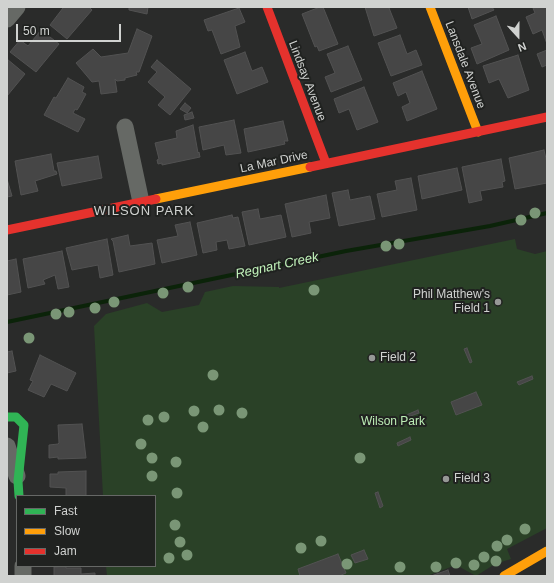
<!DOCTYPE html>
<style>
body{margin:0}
#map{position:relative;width:554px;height:583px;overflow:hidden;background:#2a2b2a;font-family:Arial,sans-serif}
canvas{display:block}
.frame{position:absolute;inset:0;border:8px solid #d0d2d0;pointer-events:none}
.legend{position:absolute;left:16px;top:495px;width:140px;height:72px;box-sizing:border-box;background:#202220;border:1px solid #666866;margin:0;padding:5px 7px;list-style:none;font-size:12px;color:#d0d2d0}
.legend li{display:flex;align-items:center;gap:8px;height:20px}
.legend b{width:20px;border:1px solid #666866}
.north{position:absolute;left:498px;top:16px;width:40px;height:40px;-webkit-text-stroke:3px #202220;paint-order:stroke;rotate:159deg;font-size:11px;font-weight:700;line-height:16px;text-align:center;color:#d0d2d0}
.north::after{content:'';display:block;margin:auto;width:14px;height:18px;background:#d0d2d0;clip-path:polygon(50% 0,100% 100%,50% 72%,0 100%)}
.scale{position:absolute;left:16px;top:24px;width:105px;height:18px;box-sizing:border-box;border:2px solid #d0d2d0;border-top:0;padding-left:5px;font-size:12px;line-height:14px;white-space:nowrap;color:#d0d2d0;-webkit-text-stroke:3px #202220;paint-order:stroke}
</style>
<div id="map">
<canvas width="554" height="583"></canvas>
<div class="frame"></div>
<ul class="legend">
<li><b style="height:5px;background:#30b455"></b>Fast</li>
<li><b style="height:5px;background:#ff9f0a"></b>Slow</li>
<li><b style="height:5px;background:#e5322d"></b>Jam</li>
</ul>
<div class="north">N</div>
<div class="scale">50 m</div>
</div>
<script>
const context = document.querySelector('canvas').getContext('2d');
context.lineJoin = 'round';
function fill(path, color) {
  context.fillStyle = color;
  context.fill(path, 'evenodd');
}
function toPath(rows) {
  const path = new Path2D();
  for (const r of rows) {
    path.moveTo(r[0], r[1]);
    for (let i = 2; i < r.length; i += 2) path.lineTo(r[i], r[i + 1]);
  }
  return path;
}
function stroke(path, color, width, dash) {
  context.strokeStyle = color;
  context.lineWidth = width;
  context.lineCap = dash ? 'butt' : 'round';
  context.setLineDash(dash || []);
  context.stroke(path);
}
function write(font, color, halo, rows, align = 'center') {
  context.font = font + ' Arial,sans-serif';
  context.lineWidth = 4;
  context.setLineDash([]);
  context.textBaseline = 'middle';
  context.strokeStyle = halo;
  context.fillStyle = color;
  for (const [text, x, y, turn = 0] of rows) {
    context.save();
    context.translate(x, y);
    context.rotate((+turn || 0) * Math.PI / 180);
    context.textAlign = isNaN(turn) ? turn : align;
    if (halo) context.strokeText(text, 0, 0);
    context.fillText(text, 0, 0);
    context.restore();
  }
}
fill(toPath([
 [515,239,517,249,535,254,547,251,547,528,507,549,511,559,495,564,476,576,456,565,427,576,107,576,106,566,155,566,155,496,103,496,94,326,106,314,147,303,162,312,199,305,205,292,233,286,279,287,279,288]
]), '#2a4127');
stroke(toPath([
 [7,322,346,251,490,226,547,213]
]), '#0b2309', 4);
const building = toPath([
 [62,7,89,7,92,10,67,39,50,25,63,8,62,7],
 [129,7,148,7,147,14,129,10,129,7],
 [320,7,323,7,338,44,319,51,317,46,315,47,302,14,320,7],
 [365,7,392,7,389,8,397,28,374,36,365,7],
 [468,7,492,7,494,10,472,19,468,7],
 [547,7,547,44,542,30,533,34,526,17,535,13,533,8,547,7],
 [239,8,245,22,235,26,240,47,221,54,212,30,208,31,204,20,239,8],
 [496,16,509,50,477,64,471,48,482,44,474,25,496,16],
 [137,29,152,36,139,72,136,72,137,75,125,78,125,80,117,81,115,79,117,92,101,94,99,81,92,82,76,63,93,49,101,57,128,53,137,29],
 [41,30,59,44,36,72,10,52,20,40,28,46,41,30],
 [400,35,407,54,416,50,422,65,391,76,378,43,400,35],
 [348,46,362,80,331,92,325,77,335,73,327,54,348,46],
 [547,50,547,65,542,67,537,54,547,50],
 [245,52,252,71,262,67,268,82,237,94,224,60,245,52],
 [518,55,529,90,508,98,499,79,489,83,483,66,518,55],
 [7,59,25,74,7,96,7,59],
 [157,60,191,89,170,115,158,105,165,97,148,82,157,72,151,67,157,60],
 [422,71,437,109,407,121,402,107,410,103,406,92,398,96,393,83,422,71],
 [68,78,84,87,82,92,86,94,79,107,77,110,75,109,73,113,85,119,78,132,44,115,54,97,56,98,68,78],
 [364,87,378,122,357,130,349,109,339,113,334,99,364,87],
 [185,103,191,108,187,113,180,109,185,103],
 [192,112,194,118,185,120,184,115,192,112],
 [234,120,241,153,226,155,224,145,203,150,199,127,234,120],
 [283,121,288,141,284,141,285,144,248,152,244,129,283,121],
 [193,125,198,153,199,152,200,157,162,165,162,163,158,164,157,160,159,159,155,143,177,138,176,131,193,125],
 [544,150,547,163,547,183,515,189,509,158,544,150],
 [51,154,54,171,56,171,57,174,35,181,38,191,21,195,15,161,51,154],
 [98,156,102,178,62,186,57,163,98,156],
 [501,159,505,181,502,182,503,187,480,191,482,200,469,203,462,167,501,159],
 [457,168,462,190,422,199,418,176,457,168],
 [411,178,417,210,382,217,377,194,397,190,395,181,411,178],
 [7,179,12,196,7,197,7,179],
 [348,190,350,200,370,196,375,219,339,226,332,193,348,190],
 [326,195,330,218,309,222,311,233,292,237,285,204,326,195],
 [258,209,260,219,281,215,286,237,249,245,242,212,258,209],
 [232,215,233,218,238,217,245,246,229,249,227,240,216,242,217,250,203,253,197,223,232,215],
 [190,222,197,255,162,263,157,240,178,236,175,225,190,222],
 [128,235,130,246,152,243,155,264,119,272,113,241,111,239,128,235],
 [107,239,113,275,100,278,98,265,72,270,66,248,107,239],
 [62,251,69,287,58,289,55,275,43,280,45,284,28,288,23,259,62,251],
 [16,259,21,292,7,295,7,261,16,259],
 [467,348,472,362,470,363,464,349,467,348],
 [12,351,16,371,7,373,7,352,12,351],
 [40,355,76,373,67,391,51,384,44,397,28,390,33,381,30,380,40,355],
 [532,376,533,379,519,385,517,382,532,376],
 [476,392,482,405,456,415,451,402,476,392],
 [418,410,419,413,405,418,404,416,418,410],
 [82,424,86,458,58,459,58,457,49,458,49,445,58,444,59,443,58,425,82,424],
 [410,437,411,440,398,446,397,443,410,437],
 [86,471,86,496,66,496,66,488,50,487,50,474,58,474,58,472,86,471],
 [378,492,383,506,380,508,375,493,378,492],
 [364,550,368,559,355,563,351,555,364,550],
 [338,554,346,573,339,576,300,576,298,569,338,554],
 [66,566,66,568,81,568,81,574,95,573,95,576,54,576,54,567,66,566],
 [448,570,450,576,431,576,448,570]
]);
fill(building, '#464646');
stroke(building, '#525252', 1);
stroke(toPath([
 [7,19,17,7],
 [125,127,141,202],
 [7,446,17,476],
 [23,566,23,576]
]), '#666965', 17);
stroke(toPath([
 [7,417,16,417,24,425,18,481,19,496]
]), '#30b455', 9);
stroke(toPath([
 [430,7,478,132],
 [156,199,310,167],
 [504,576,547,551]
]), '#ff9f0a', 9);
stroke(toPath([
 [267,7,326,163],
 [310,167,547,117],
 [7,230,156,199]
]), '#e5322d', 9);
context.fillStyle = '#7a9676';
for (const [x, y] of [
 [535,213],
 [521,220],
 [399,244],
 [386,246],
 [188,287],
 [314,290],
 [163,293],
 [114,302],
 [95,308],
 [69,312],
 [56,314],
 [29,338],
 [213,375],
 [219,410],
 [194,411],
 [242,413],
 [164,417],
 [148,420],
 [203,427],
 [141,444],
 [152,458],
 [360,458],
 [176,462],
 [152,476],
 [177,493],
 [175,525],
 [525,529],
 [507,540],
 [321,541],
 [180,542],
 [497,546],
 [301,548],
 [187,555],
 [484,557],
 [169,558],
 [496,561],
 [456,563],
 [347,564],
 [474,565],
 [400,567],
 [436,567]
]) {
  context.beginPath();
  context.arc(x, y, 5.5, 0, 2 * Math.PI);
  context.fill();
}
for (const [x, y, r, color] of [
 [498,302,4,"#969896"],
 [372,358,4,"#969896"],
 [446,479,4,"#969896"]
]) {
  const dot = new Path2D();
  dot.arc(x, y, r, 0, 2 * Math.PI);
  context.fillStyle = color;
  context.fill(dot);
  stroke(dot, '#202220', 1.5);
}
write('12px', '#d0d2d0', '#202220', [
 ["Lansdale Avenue",465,65,69],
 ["Lindsay Avenue",307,81,69],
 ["La Mar Drive",274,162,-12]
]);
write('12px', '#d0d2d0', '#202220', [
 ["Phil Matthew's",490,295,"right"],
 ["Field 1",490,309,"right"],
 ["Field 2",380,358],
 ["Field 3",454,479]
], 'left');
write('12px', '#bcedb5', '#202220', [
 ["Wilson Park",393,422]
]);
context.letterSpacing = '1px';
write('13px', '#d0d2d0', '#202220', [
 ["WILSON PARK",144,211]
]);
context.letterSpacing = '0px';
write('italic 13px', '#c2f3bb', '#202220', [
 ["Regnart Creek",277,266,-12]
]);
</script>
